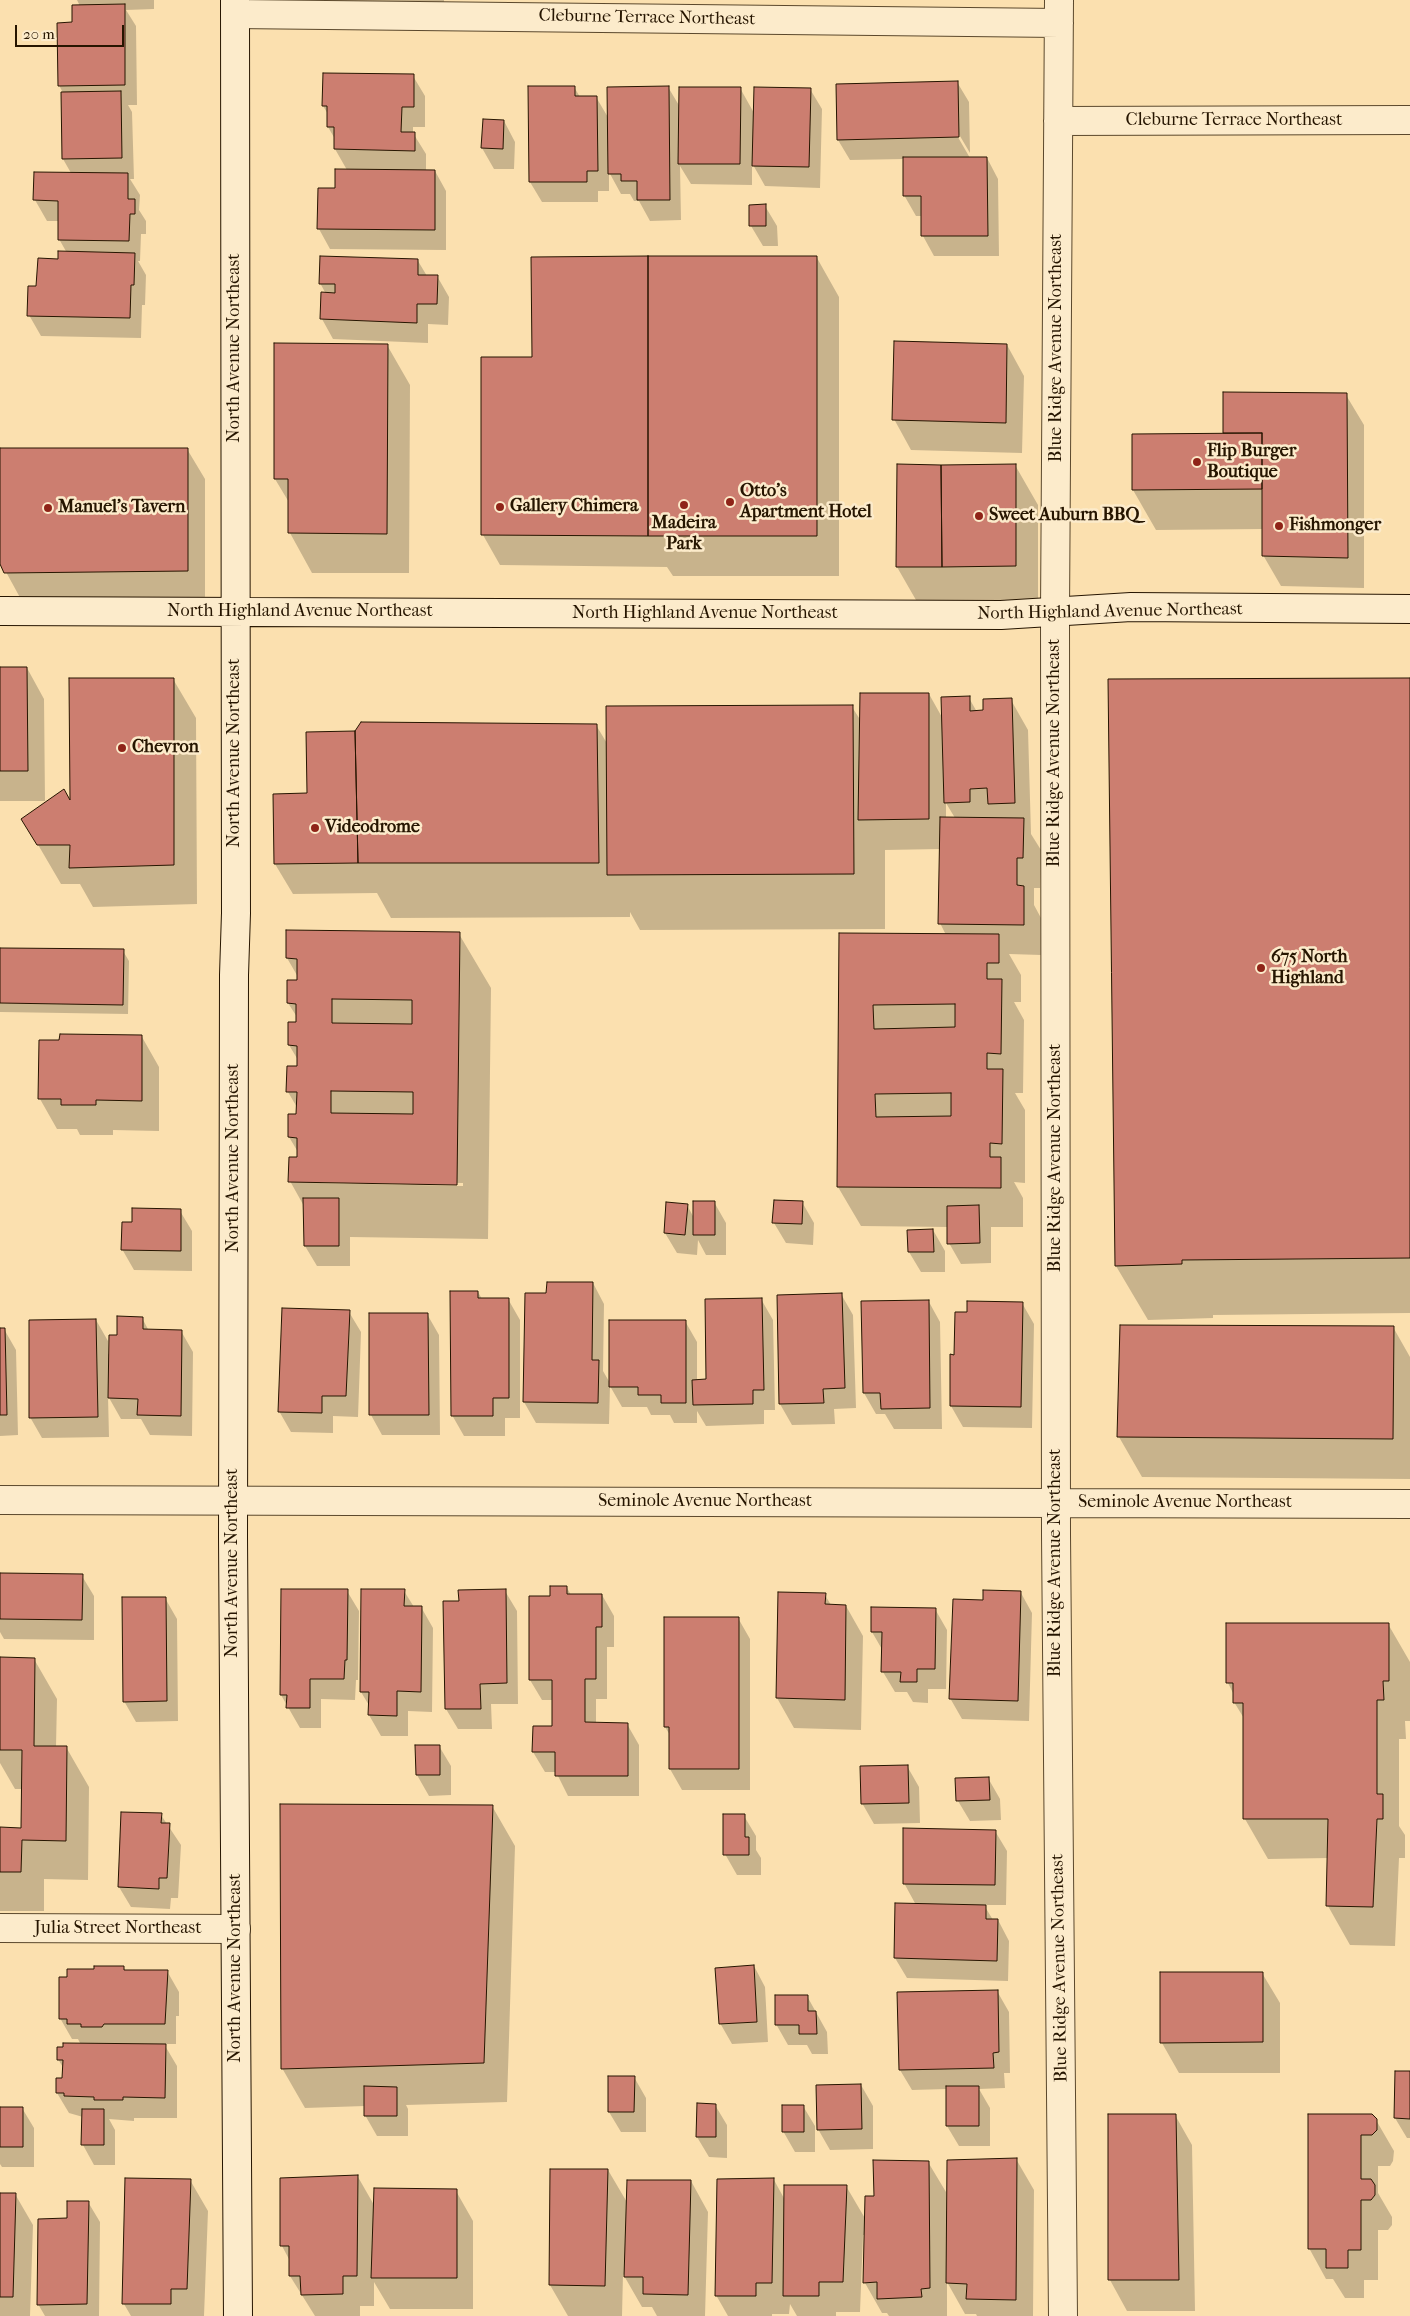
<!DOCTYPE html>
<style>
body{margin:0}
#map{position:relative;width:1410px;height:2316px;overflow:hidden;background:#fbe0af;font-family:"IM FELL French Canon",serif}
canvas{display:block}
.scale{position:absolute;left:15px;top:25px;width:109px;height:22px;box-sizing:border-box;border:2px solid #261500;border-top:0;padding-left:6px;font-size:15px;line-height:18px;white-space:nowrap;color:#261500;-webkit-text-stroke:4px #fcebcb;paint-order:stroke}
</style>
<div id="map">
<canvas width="1410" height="2316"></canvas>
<div class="scale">20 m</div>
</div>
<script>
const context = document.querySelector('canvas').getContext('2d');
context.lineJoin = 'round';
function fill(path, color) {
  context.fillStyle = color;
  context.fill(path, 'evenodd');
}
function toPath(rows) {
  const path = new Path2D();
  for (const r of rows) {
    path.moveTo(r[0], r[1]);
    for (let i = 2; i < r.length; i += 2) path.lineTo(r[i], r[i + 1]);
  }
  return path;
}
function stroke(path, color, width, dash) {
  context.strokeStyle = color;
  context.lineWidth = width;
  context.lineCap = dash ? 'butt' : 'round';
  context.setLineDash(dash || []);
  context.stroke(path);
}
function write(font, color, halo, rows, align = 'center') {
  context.font = font + ' "IM FELL French Canon",serif';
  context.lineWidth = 5;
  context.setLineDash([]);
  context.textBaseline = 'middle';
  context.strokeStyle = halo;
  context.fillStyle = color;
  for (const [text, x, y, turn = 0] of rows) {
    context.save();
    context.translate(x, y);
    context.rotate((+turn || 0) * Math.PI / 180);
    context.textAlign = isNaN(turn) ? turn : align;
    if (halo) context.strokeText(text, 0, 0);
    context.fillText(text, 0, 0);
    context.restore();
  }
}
fill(toPath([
 [77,0,154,0,154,9,126,10,136,26,137,105,128,105,132,112,134,179,130,179,140,195,139,210,146,221,146,234,141,234,140,261,138,261,146,275,145,305,142,305,141,338,41,336,29,315,38,288,67,253,59,239,59,221,47,221,35,200,71,173,63,159,63,93,59,85,73,24,80,6],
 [333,0,444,0,444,6,335,4],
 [413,76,425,96,425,127,413,127,413,133,426,154,426,171,435,171,446,191,446,250,330,249,319,229,347,170,335,149,335,139,328,127,328,114,323,106],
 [957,82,969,102,970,153,957,131,955,132,970,158,987,158,998,179,999,256,934,256,923,236,923,216,916,216,904,195,904,159,850,160,838,140],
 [574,87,580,97,596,97,609,119,668,87,680,107,740,88,754,113,810,89,822,109,820,188,765,186,752,163,752,185,691,184,680,166,681,220,650,221,639,201,634,201,630,194,621,194,609,172,609,191,598,191,598,202,542,202,530,182],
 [504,121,515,142,514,169,494,169,482,148],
 [765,206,777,226,778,246,763,246,751,226],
 [817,258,839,297,839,576,673,576,667,567,500,565,483,535,533,358],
 [418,261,427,276,437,276,449,297,448,325,428,324,428,343,333,339,322,319,326,294,320,283],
 [276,345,387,345,410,385,409,573,312,573,290,533,290,504,275,479],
 [1007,345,1024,376,1022,453,911,450,894,419],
 [1224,394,1346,395,1364,425,1364,588,1281,586,1263,555,1263,529,1156,530,1133,490,1133,436,1225,435],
 [0,449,187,449,205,479,205,601,23,603,0,561],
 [898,465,1015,465,1038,505,1038,606,920,607,897,567],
 [0,668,27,668,44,699,45,801,0,801],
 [173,679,196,718,197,904,93,907,80,884,61,884,23,819,71,803],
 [1410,679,1410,1313,1213,1315,1213,1318,1148,1320,1116,1266],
 [929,694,943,719,969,698,977,712,984,712,1011,700,1028,730,1031,834,1041,850,1040,888,1034,888,1034,905,1041,918,1041,955,1009,954,1021,975,1021,1002,1014,1002,1024,1020,1023,1093,1015,1093,1025,1110,1025,1183,1014,1182,1023,1198,1023,1227,991,1227,991,1263,961,1264,949,1243,948,1227,861,1226,838,1187,840,934,946,935,940,923,940,849,885,850,885,929,640,930,630,912,630,917,391,918,377,893,293,894,275,864,308,795,596,725,608,745,852,707,861,721],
 [946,803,955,818,946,818],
 [459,934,491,988,488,1239,350,1237,350,1266,317,1266,305,1246,305,1208,290,1181,298,1158,298,1152,289,1137,297,1116,298,1109,288,1092,298,1068,298,1060,289,1045,297,1024,297,1017,288,1003,298,982,298,977,287,958],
 [321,1181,463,1183,463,1186,321,1183],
 [0,949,123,951,129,961,128,1014,0,1012],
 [142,1037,159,1067,159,1131,113,1130,113,1135,80,1135,77,1129,57,1129,40,1099],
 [714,1202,726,1223,726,1255,706,1255,698,1240,697,1255,677,1253,665,1233,687,1205,694,1218],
 [802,1202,814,1223,813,1245,786,1243,774,1223],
 [180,1211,192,1231,192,1271,134,1270,122,1249,133,1223],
 [933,1230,945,1251,945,1272,921,1272,909,1252],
 [593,1283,604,1304,603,1371,610,1383,685,1321,697,1342,697,1381,707,1380,761,1299,773,1320,775,1410,764,1410,764,1424,706,1426,697,1411,697,1423,674,1423,670,1415,651,1415,647,1407,622,1407,610,1386,609,1424,536,1423,524,1402,526,1294,547,1294],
 [478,1292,482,1299,508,1299,520,1320,520,1418,505,1418,505,1436,464,1436,452,1415],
 [841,1294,853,1315,856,1408,834,1409,835,1424,792,1425,780,1404,778,1296],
 [929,1302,940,1322,942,1429,894,1429,885,1414,876,1414,864,1393],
 [1022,1303,1034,1324,1032,1428,963,1427,951,1406,952,1356,955,1356,968,1314],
 [349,1312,361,1332,358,1417,333,1416,333,1433,291,1432,279,1411],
 [427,1314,439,1335,440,1435,382,1435,371,1415],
 [142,1318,149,1331,181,1331,193,1352,192,1436,150,1435,141,1419,121,1419,108,1396,109,1437,42,1438,30,1417,96,1320,108,1341,108,1354,110,1354,118,1336],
 [1393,1327,1410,1357,1410,1479,1142,1477,1119,1437],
 [0,1329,4,1329,16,1350,18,1435,0,1436],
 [0,1575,82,1576,94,1596,94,1640,4,1639,0,1632],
 [567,1588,571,1595,602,1595,614,1616,614,1647,607,1647,607,1699,596,1699,596,1724,627,1724,639,1745,639,1796,568,1796,556,1772,545,1772,533,1752,553,1727,553,1700,542,1700,530,1680,552,1597],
 [347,1591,359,1611,358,1680,356,1680,355,1700,321,1699,321,1728,300,1728,281,1695],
 [404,1591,414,1607,421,1607,433,1628,432,1712,408,1711,408,1736,381,1736,369,1715,370,1707,361,1692],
 [505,1591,517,1611,518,1704,491,1704,492,1729,458,1729,446,1709,460,1602],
 [1021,1593,1032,1613,1029,1721,962,1719,950,1698,984,1601],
 [825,1595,831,1605,846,1606,863,1636,861,1730,794,1728,777,1698],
 [165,1598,177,1619,178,1721,136,1722,124,1701],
 [872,1608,935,1609,947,1630,946,1689,928,1689,928,1703,913,1702,907,1692,895,1692,883,1672,883,1651,872,1632],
 [738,1618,750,1639,750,1790,682,1790,670,1769,670,1735,665,1727],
 [1227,1624,1388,1624,1410,1662,1410,1721,1405,1721,1406,1739,1399,1739,1399,1826,1405,1835,1405,1858,1399,1858,1395,1946,1350,1945,1328,1906,1329,1858,1268,1859,1245,1819,1245,1720,1234,1702,1234,1695,1228,1683],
 [0,1659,34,1659,57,1699,56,1747,66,1747,89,1787,88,1880,44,1879,44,1911,0,1911,0,1829,23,1829,23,1789,15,1789,0,1763],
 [417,1746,439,1746,451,1766,451,1795,429,1796,417,1775],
 [907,1766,919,1787,920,1823,874,1824,862,1803],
 [988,1778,1000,1799,1001,1820,970,1821,958,1801],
 [492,1806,515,1846,507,2102,406,2105,408,2109,408,2136,377,2136,365,2115,365,2106,305,2108,282,2068],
 [161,1815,181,1845,178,1898,171,1898,170,1909,131,1907,119,1887],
 [744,1816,756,1836,756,1850,761,1858,761,1875,737,1875,725,1854],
 [995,1831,1007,1851,1006,1905,984,1905,993,1920,998,1920,1009,1941,1008,1981,907,1978,895,1958,916,1905,904,1883],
 [754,1966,765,1987,768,2042,732,2044,720,2023],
 [123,1967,126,1971,167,1971,179,1992,179,2016,176,2016,176,2044,164,2044,177,2066,177,2118,134,2118,134,2121,109,2119,115,2130,115,2165,94,2165,83,2145,83,2117,69,2113,57,2093,64,2080,64,2069,58,2059,81,2045,78,2039,72,2039,60,2018,69,1978,95,1970],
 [1262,1973,1280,2003,1280,2073,1179,2073,1162,2043],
 [997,1991,1009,2012,1010,2073,1004,2073,1005,2088,979,2089,990,2108,990,2146,959,2146,947,2126,947,2089,912,2090,900,2070],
 [807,1996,827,2032,828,2054,812,2054,807,2045,788,2045,776,2024],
 [1410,2073,1410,2138,1407,2138,1395,2118],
 [634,2077,646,2098,646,2132,621,2132,609,2112],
 [861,2085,873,2106,873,2149,830,2150,818,2129],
 [715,2105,727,2125,727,2158,709,2157,697,2137],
 [803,2106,815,2126,815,2152,795,2152,783,2131],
 [0,2108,22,2108,34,2128,34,2167,2,2167,0,2164],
 [1109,2115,1175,2115,1192,2145,1195,2311,1127,2311,1110,2280],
 [1309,2115,1376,2120,1394,2151,1393,2161,1390,2166,1378,2166,1378,2193,1392,2217,1392,2225,1388,2230,1378,2230,1378,2280,1364,2280,1364,2298,1345,2298,1333,2279,1326,2279,1309,2248],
 [1016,2159,1034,2190,1033,2316,977,2316,976,2314,965,2314,947,2282,947,2316,889,2316,887,2313,882,2313,865,2283,866,2235,863,2235,860,2312,836,2312,836,2316,797,2316,790,2304,789,2314,772,2314,772,2316,728,2316,716,2295,774,2180,785,2200,846,2186,866,2220,875,2197,928,2162,946,2192,946,2211,948,2211],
 [551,2170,608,2170,628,2204,691,2181,708,2212,705,2316,657,2316,652,2307,642,2307,623,2274,622,2316,568,2316,550,2285],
 [358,2177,374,2205,456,2191,473,2221,473,2309,390,2309,374,2282,374,2306,360,2306,360,2316,315,2316,290,2276,290,2261,282,2246],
 [190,2180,208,2211,204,2316,131,2316,124,2304],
 [0,2194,15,2194,33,2225,30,2316,0,2316],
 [88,2202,100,2222,99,2316,45,2316,38,2304,69,2219]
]), '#0003');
const building = toPath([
 [125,4,125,85,58,86,57,23,72,22,72,5,125,4],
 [323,73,414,74,414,107,402,107,401,132,415,132,415,151,334,149,334,127,327,127,327,106,322,106,323,73],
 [958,81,959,137,837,140,836,84,958,81],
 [528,86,575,86,575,96,597,96,598,171,587,171,587,182,529,182,528,86],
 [669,86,670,200,637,200,637,181,621,181,621,174,608,174,607,87,669,86],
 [679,87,741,87,740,164,678,164,679,87],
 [754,87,811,88,809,167,752,166,754,87],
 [121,91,122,158,62,159,61,92,121,91],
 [483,119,504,120,503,149,481,148,483,119],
 [903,157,987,157,988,236,921,236,921,196,903,196,903,157],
 [335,169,435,170,435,230,317,229,318,188,335,188,335,169],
 [34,172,128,173,128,199,135,199,135,214,130,214,129,241,58,240,58,201,33,200,34,172],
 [766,204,766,226,749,226,749,205,766,204],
 [58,251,135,253,134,285,131,285,130,318,27,316,28,286,36,286,38,258,58,259,58,251],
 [320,256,418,259,418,275,438,275,437,304,417,304,417,323,320,319,321,292,335,293,335,284,319,284,320,256],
 [648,256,648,536,481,535,481,357,532,357,531,257,648,256],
 [648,256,817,256,817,536,648,536,648,256],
 [894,341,1007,344,1006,423,892,420,894,341],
 [274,343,388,344,387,534,288,533,288,479,274,479,274,343],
 [1223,392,1347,393,1348,558,1262,556,1262,433,1223,433,1223,392],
 [1262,433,1262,489,1132,490,1132,434,1262,433],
 [0,448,188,448,188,571,4,573,0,564,0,448],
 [897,464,941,465,942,567,896,567,897,464],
 [1016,464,1016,566,942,567,941,465,1016,464],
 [0,667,27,667,28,771,0,771,0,667],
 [69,678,174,678,174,865,69,868,70,845,37,845,21,819,64,789,70,800,69,678],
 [1410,678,1410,1258,1182,1260,1182,1264,1115,1266,1108,679,1410,678],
 [860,693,929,693,929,819,858,820,860,693],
 [970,696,970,711,983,710,983,699,1012,698,1015,803,988,804,987,788,970,789,970,802,944,803,941,697,970,696],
 [853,705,854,874,607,875,606,706,853,705],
 [361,722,597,724,599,863,358,863,355,731,361,722],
 [355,731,358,863,274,864,273,794,307,793,306,732,355,731],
 [940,817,1024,818,1023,858,1017,858,1017,885,1024,886,1024,925,938,924,940,817],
 [286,930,460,932,457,1185,288,1182,289,1157,297,1157,297,1138,288,1137,288,1114,296,1114,297,1092,286,1092,287,1066,297,1066,297,1046,288,1045,288,1022,296,1022,296,1004,287,1003,287,980,297,980,297,959,286,958,286,930],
 [332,999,412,1000,412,1024,332,1023,332,999],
 [331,1091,413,1092,413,1114,331,1113,331,1091],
 [839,933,999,934,999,963,987,963,987,979,1002,979,1001,1054,987,1053,987,1069,1003,1069,1002,1144,990,1143,990,1157,1001,1157,1001,1188,837,1187,839,933],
 [955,1004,955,1027,874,1029,873,1005,955,1004],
 [951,1093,951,1116,876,1117,875,1094,951,1093],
 [0,948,124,949,123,1005,0,1003,0,948],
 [60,1034,142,1035,142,1101,96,1100,96,1105,61,1105,61,1099,38,1099,39,1040,59,1040,60,1034],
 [303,1198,339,1198,339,1246,304,1246,303,1198],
 [774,1200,803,1201,802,1224,772,1223,774,1200],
 [693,1201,715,1201,715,1235,693,1235,693,1201],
 [666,1202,688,1204,685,1235,664,1233,666,1202],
 [979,1205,980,1243,947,1244,947,1206,979,1205],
 [132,1208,181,1209,181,1251,121,1250,122,1222,132,1222,132,1208],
 [933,1229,934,1252,908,1252,907,1230,933,1229],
 [547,1282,593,1282,592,1360,599,1360,598,1403,523,1402,525,1293,546,1293,547,1282],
 [450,1291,478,1291,478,1298,509,1298,509,1398,493,1398,493,1416,451,1416,450,1291],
 [842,1293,845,1388,823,1389,824,1403,779,1404,777,1295,842,1293],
 [762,1298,764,1390,753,1390,753,1404,693,1405,692,1380,706,1379,705,1299,762,1298],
 [929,1300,930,1408,881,1409,880,1393,863,1393,861,1301,929,1300],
 [967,1301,1023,1302,1021,1407,950,1406,950,1354,954,1355,955,1312,967,1312,967,1301],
 [282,1308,350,1310,346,1396,322,1396,322,1413,278,1412,282,1308],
 [369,1313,428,1313,429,1415,369,1415,369,1313],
 [117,1316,143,1317,143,1329,182,1330,181,1416,137,1415,138,1399,108,1398,109,1335,117,1335,117,1316],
 [96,1319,98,1417,29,1418,29,1320,96,1319],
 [609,1320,686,1320,686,1403,661,1403,661,1395,638,1395,638,1387,609,1387,609,1320],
 [1120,1325,1394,1326,1393,1439,1117,1437,1120,1325],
 [0,1328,5,1328,7,1415,0,1415,0,1328],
 [0,1573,83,1574,82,1620,0,1619,0,1573],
 [550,1586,567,1586,567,1594,602,1594,602,1627,596,1627,596,1679,585,1679,585,1722,628,1723,628,1776,555,1776,555,1752,532,1752,533,1726,552,1726,552,1680,529,1680,529,1596,550,1596,550,1586],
 [281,1589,348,1589,347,1660,345,1660,344,1679,310,1679,310,1708,286,1708,287,1695,280,1695,281,1589],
 [361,1589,405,1589,404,1606,422,1606,421,1692,397,1691,397,1716,368,1715,369,1692,360,1692,361,1589],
 [506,1589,507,1683,480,1684,481,1709,445,1709,443,1601,459,1601,458,1590,506,1589],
 [983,1590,1021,1591,1018,1701,949,1699,953,1599,983,1600,983,1590],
 [778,1592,826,1593,825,1604,846,1605,845,1700,776,1698,778,1592],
 [122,1597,166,1597,167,1701,123,1702,122,1597],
 [871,1607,936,1608,935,1669,917,1669,917,1682,900,1682,901,1672,881,1672,882,1632,871,1632,871,1607],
 [664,1617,739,1617,739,1769,669,1769,669,1727,664,1727,664,1617],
 [1226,1623,1389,1623,1389,1681,1383,1681,1384,1700,1377,1700,1377,1794,1383,1794,1383,1819,1377,1819,1373,1907,1326,1906,1328,1819,1243,1819,1243,1703,1233,1703,1233,1683,1226,1683,1226,1623],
 [0,1657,35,1658,34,1746,67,1746,66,1841,22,1840,21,1872,0,1872,0,1827,21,1828,22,1750,0,1750,0,1657],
 [415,1745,440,1745,440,1775,416,1775,415,1745],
 [908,1765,909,1803,861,1804,860,1766,908,1765],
 [989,1777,990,1800,956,1801,955,1778,989,1777],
 [280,1804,493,1805,484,2063,281,2069,280,1804],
 [121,1812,162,1813,161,1823,170,1823,167,1878,159,1878,159,1889,118,1887,121,1812],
 [723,1814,745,1814,745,1837,749,1837,749,1855,723,1855,723,1814],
 [903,1828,996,1830,995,1885,903,1884,903,1828],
 [895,1903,986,1905,986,1919,998,1919,997,1961,894,1958,895,1903],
 [754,1965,757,2022,719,2024,715,1968,754,1965],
 [94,1966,124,1966,124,1970,168,1970,165,2024,104,2024,102,2027,81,2027,81,2024,67,2024,67,2019,59,2019,59,1977,67,1977,67,1969,94,1969,94,1966],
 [1160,1972,1263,1972,1263,2042,1160,2043,1160,1972],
 [998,1990,999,2052,993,2053,994,2068,899,2070,897,1992,998,1990],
 [775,1995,808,1995,808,2011,816,2011,817,2034,799,2034,799,2025,775,2025,775,1995],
 [63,2043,166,2044,165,2098,123,2097,123,2100,94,2100,94,2097,64,2096,64,2093,56,2093,56,2078,62,2078,63,2060,57,2060,57,2047,63,2047,63,2043],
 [1395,2071,1410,2071,1410,2119,1394,2118,1395,2071],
 [608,2076,635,2076,634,2112,608,2112,608,2076],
 [861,2084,862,2129,817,2130,816,2085,861,2084],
 [364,2086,397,2087,397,2116,364,2116,364,2086],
 [946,2086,979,2086,979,2126,946,2126,946,2086],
 [697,2103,716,2104,716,2137,696,2137,697,2103],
 [782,2105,804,2105,804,2132,782,2132,782,2105],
 [0,2107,23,2107,23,2147,0,2147,0,2107],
 [82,2109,104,2109,104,2145,81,2145,82,2109],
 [1108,2114,1176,2114,1179,2280,1108,2280,1108,2114],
 [1308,2114,1372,2114,1377,2119,1377,2130,1372,2135,1361,2135,1361,2179,1371,2179,1375,2185,1375,2195,1371,2200,1361,2200,1361,2250,1348,2250,1348,2268,1326,2268,1326,2249,1308,2249,1308,2114],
 [1017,2158,1016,2300,966,2299,967,2284,946,2283,947,2160,1017,2158],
 [873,2160,929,2161,930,2288,921,2289,922,2297,877,2299,877,2282,863,2283,865,2196,874,2196,873,2160],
 [550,2169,608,2169,605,2286,549,2285,550,2169],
 [358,2175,357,2276,343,2276,343,2294,301,2295,300,2276,289,2276,289,2246,280,2246,280,2178,358,2175],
 [125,2178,191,2179,187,2289,171,2289,171,2304,122,2304,125,2178],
 [774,2178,772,2283,756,2283,756,2296,715,2296,717,2179,774,2178],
 [627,2180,691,2180,688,2295,643,2294,643,2277,624,2277,627,2180],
 [784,2185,847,2185,843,2282,819,2282,819,2296,783,2296,784,2185],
 [374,2188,457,2189,457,2278,371,2278,374,2188],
 [0,2193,16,2193,13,2297,0,2297,0,2193],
 [67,2201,89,2201,87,2304,37,2305,38,2219,67,2218,67,2201]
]);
fill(building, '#cc7e70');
stroke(building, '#261500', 1);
const street = toPath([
 [1059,0,1055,612,1056,1535,1063,2316],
 [235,14,1059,23],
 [1058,121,1410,120],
 [0,1500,1410,1504],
 [0,1928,236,1929]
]);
const secondary = toPath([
 [235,0,236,913,234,975,233,1536,238,2316],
 [0,611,1001,615,1131,607,1410,609]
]);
stroke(street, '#5b482c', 30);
stroke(secondary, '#261500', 30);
stroke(street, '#fcebcb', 28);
stroke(secondary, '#fcebcb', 28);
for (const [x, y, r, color] of [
 [1197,462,5,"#8f2418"],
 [730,502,5,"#8f2418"],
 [684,505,5,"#8f2418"],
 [500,507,5,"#8f2418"],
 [48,508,5,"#8f2418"],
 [979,516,5,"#8f2418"],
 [1279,526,5,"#8f2418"],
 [122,748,5,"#8f2418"],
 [315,828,5,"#8f2418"],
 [1261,968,5,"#8f2418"]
]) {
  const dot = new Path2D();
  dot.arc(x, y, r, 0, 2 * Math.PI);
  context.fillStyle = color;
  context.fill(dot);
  stroke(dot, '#fcebcb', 2);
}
write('18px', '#261500', '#fcebcb', [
 ["Cleburne Terrace Northeast",647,18,1],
 ["Cleburne Terrace Northeast",1234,121],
 ["North Avenue Northeast",235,348,-90],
 ["Blue Ridge Avenue Northeast",1057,348,-90],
 ["North Highland Avenue Northeast",300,612],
 ["North Highland Avenue Northeast",1110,612,-1],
 ["North Highland Avenue Northeast",705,614],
 ["North Avenue Northeast",235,753,-90],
 ["Blue Ridge Avenue Northeast",1055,753,-90],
 ["North Avenue Northeast",234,1158,-90],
 ["Blue Ridge Avenue Northeast",1056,1158,-90],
 ["Seminole Avenue Northeast",705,1502],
 ["Seminole Avenue Northeast",1185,1503],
 ["North Avenue Northeast",233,1563,-90],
 ["Blue Ridge Avenue Northeast",1056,1563,-90],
 ["Julia Street Northeast",118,1929],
 ["North Avenue Northeast",236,1968,-90],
 ["Blue Ridge Avenue Northeast",1060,1968,-91]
]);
write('bold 18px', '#261500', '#fcebcb', [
 ["Flip Burger",1207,452],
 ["Boutique",1207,473],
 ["Otto's",740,492],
 ["Apartment Hotel",740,513],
 ["Gallery Chimera",510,507],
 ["Manuel's Tavern",58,508],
 ["Sweet Auburn BBQ",989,516],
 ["Madeira",684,524,"center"],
 ["Park",684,545,"center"],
 ["Fishmonger",1289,526],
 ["Chevron",132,748],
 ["Videodrome",325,828],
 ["675 North",1271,958],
 ["Highland",1271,979]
], 'left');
</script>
